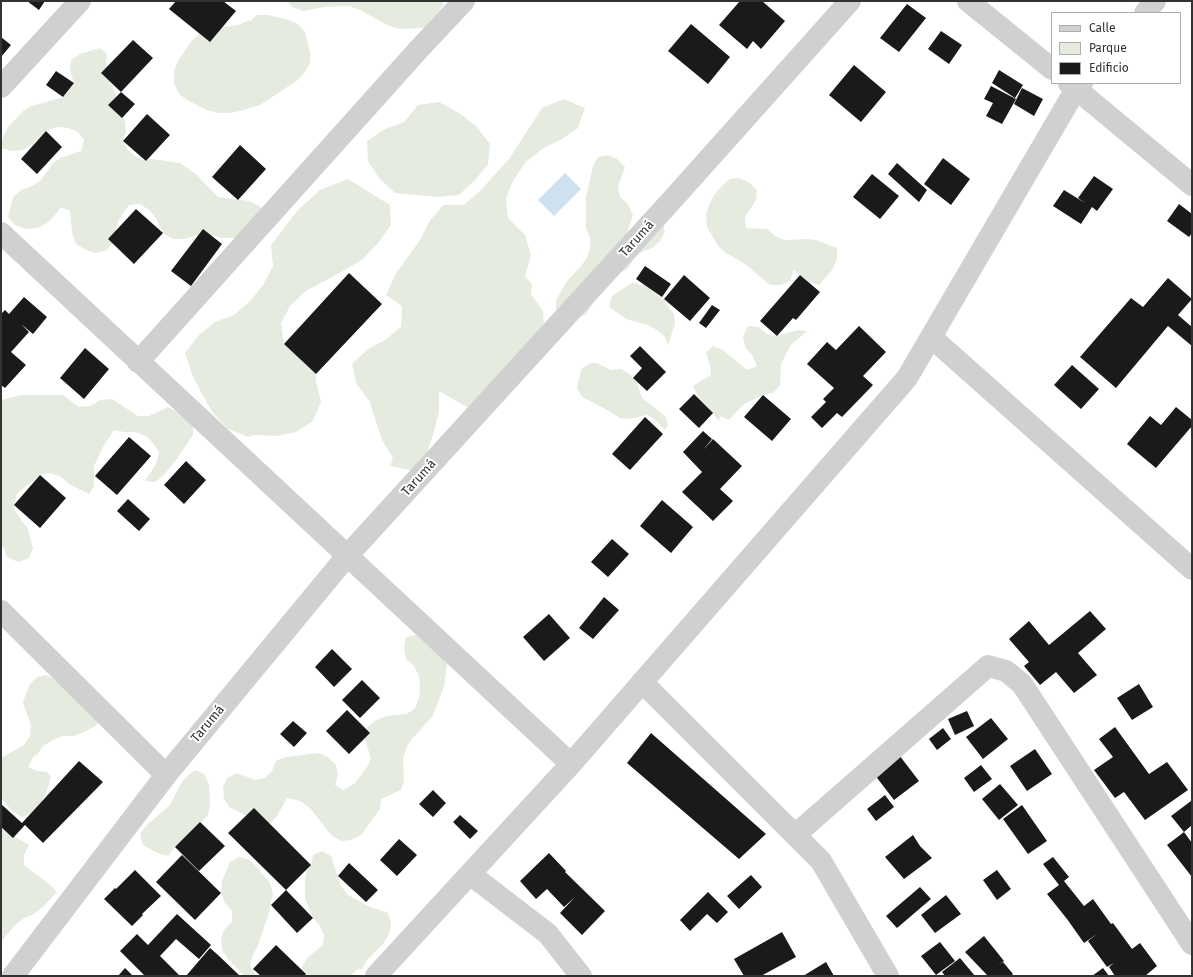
<!DOCTYPE html>
<meta charset="utf-8">
<style>
body{margin:0}
#map{position:relative;width:1193px;height:977px;overflow:hidden;background:#fff;font-family:"Fira Sans",sans-serif}
canvas{display:block}
.frame{position:absolute;inset:0;border:2px solid #333;pointer-events:none}
.legend{position:absolute;left:1051px;top:12px;width:130px;height:72px;box-sizing:border-box;background:#fff;border:1px solid #adadad;margin:0;padding:5px 7px;list-style:none;font-size:12px;color:#333}
.legend li{display:flex;align-items:center;gap:8px;height:20px}
.legend b{width:20px;border:1px solid #adadad}
</style>
<div id="map">
<canvas width="1193" height="977"></canvas>
<div class="frame"></div>
<ul class="legend">
<li><b style="height:5px;background:#d0d0d0"></b>Calle</li>
<li><b style="height:11px;background:#e5ecdf"></b>Parque</li>
<li><b style="height:11px;background:#1a1a1a"></b>Edificio</li>
</ul>
</div>
<script>
const context = document.querySelector('canvas').getContext('2d');
context.lineJoin = 'round';
function fill(path, color) {
  context.fillStyle = color;
  context.fill(path, 'evenodd');
}
function toPath(rows) {
  const path = new Path2D();
  for (const r of rows) {
    path.moveTo(r[0], r[1]);
    for (let i = 2; i < r.length; i += 2) path.lineTo(r[i], r[i + 1]);
  }
  return path;
}
function stroke(path, color, width, dash) {
  context.strokeStyle = color;
  context.lineWidth = width;
  context.lineCap = dash ? 'butt' : 'round';
  context.setLineDash(dash || []);
  context.stroke(path);
}
function write(font, color, halo, rows, align = 'center') {
  context.font = font + ' "Fira Sans",sans-serif';
  context.lineWidth = 4;
  context.setLineDash([]);
  context.textBaseline = 'middle';
  context.strokeStyle = halo;
  context.fillStyle = color;
  for (const [text, x, y, turn = 0] of rows) {
    context.save();
    context.translate(x, y);
    context.rotate((+turn || 0) * Math.PI / 180);
    context.textAlign = isNaN(turn) ? turn : align;
    if (halo) context.strokeText(text, 0, 0);
    context.fillText(text, 0, 0);
    context.restore();
  }
}
fill(toPath([
 [287,1,443,1,443,5,438,13,430,20,431,25,421,28,400,29,389,26,360,10,349,6,325,7,303,11,292,7],
 [257,15,268,15,289,20,298,24,305,32,310,53,310,63,305,72,298,80,260,105,240,111,229,113,218,113,207,110,187,100,179,94,174,83,174,71,178,61,190,43,198,35,207,29,239,25,249,20,249,22],
 [100,48,107,54,106,74,116,94,115,104,125,121,126,131,123,141,128,150,136,157,146,161,150,159,160,160,180,163,197,175,218,197,249,201,268,211,242,238,222,238,216,236,205,235,194,236,184,239,173,239,163,233,156,218,149,210,140,204,129,205,123,213,118,222,113,242,107,250,96,253,86,250,76,244,72,233,70,211,61,207,55,215,47,223,37,228,26,229,15,225,8,217,13,197,21,190,32,186,41,180,53,163,61,158,81,151,84,140,78,132,68,128,57,127,46,131,32,144,23,150,12,151,1,148,3,137,8,127,23,111,32,106,64,97,74,83,70,71,71,60,80,54],
 [564,99,585,108,578,128,562,139,542,149,526,162,514,179,506,198,508,218,525,235,531,255,525,276,532,284,531,294,543,311,545,337,474,411,439,391,439,412,433,435,426,455,410,470,390,466,393,458,382,440,369,400,357,385,352,364,368,349,385,340,401,327,402,306,386,295,395,275,420,240,429,222,443,205,464,205,480,191,509,159,542,108],
 [439,102,459,113,476,126,490,144,488,165,474,181,459,195,437,197,395,193,379,178,368,161,367,141,385,129,404,122,418,105],
 [608,155,617,159,625,167,618,187,620,197,628,204,633,215,626,236,663,221,665,232,660,241,652,248,642,252,634,259,628,268,619,274,597,297,586,314,576,319,563,319,556,310,556,300,567,281,581,266,587,258,590,248,590,238,586,228,586,197,593,166,598,157],
 [740,178,750,183,757,190,756,200,745,217,746,228,767,229,775,236,784,240,806,239,816,240,837,248,837,259,833,269,819,285,809,282,794,270,790,281,781,285,770,285,745,264,726,253,718,246,707,227,706,215,709,205,714,195,722,186,730,179],
 [348,179,390,205,391,225,378,243,363,259,345,270,306,291,290,306,281,323,284,344,316,374,316,381,321,402,313,421,296,432,276,436,254,435,248,437,228,429,213,413,202,394,192,374,185,353,199,335,215,322,234,315,250,301,263,285,273,266,271,245,297,211,320,190],
 [633,282,640,285,649,283,654,293,664,299,667,306,674,314,675,324,668,345,665,337,657,330,648,325,626,319,609,307,612,296],
 [748,326,759,327,767,334,777,336,797,330,807,331,791,345,781,364,780,385,773,393,763,395,744,404,729,420,720,416,719,421,698,396,693,386,711,375,710,365,706,353,713,346,723,350,747,370,757,366,752,355,745,347,743,336],
 [591,363,597,363,611,370,621,369,630,374,637,383,642,398,665,416,668,425,665,430,653,418,647,415,630,419,620,418,609,411,584,398,580,394,577,388,579,378,582,368],
 [21,395,63,395,79,407,90,406,100,400,112,399,138,416,149,416,168,407,185,417,193,424,193,435,176,460,163,476,155,482,145,481,156,464,159,452,153,443,146,436,135,432,124,432,114,430,103,447,94,466,94,486,89,494,69,484,61,477,51,473,40,475,25,487,17,494,14,505,15,511,28,529,33,548,29,558,18,562,7,557,4,547,1,547,1,400],
 [416,635,442,657,447,665,444,687,432,717,411,740,406,749,403,759,404,781,401,790,381,799,380,809,361,835,351,840,341,841,331,835,310,808,300,801,287,798,277,816,270,824,249,817,229,807,224,798,223,787,227,778,237,773,255,780,265,778,272,771,276,761,286,757,319,753,328,757,336,765,338,775,335,785,343,790,354,784,367,767,371,758,364,737,367,728,376,720,387,716,407,714,415,708,419,698,420,687,419,676,414,666,406,659,404,648,406,637],
 [47,675,56,680,101,720,94,727,84,732,74,736,63,736,53,740,43,746,38,754,33,757,28,767,37,771,47,772,51,777,47,791,42,801,31,813,22,817,12,811,1,798,1,758,24,745,30,736,31,725,23,703,26,693,30,684,37,677],
 [195,770,204,774,209,784,210,805,208,815,191,833,175,847,168,856,157,853,143,845,140,834,146,826,170,805,180,785,186,777],
 [1,829,29,845,24,855,24,865,49,884,57,892,43,907,34,914,24,918,15,925,1,942],
 [322,851,331,856,341,886,348,895,368,906,388,913,391,923,389,934,383,944,367,960,362,969,358,969,350,976,300,976,302,967,307,958,323,945,324,935,319,925,313,918,305,899,305,878,308,867,311,865,313,855],
 [239,857,250,860,257,867,270,883,273,893,268,916,258,945,253,955,250,965,254,973,258,976,244,976,228,959,222,950,221,939,224,930,232,922,232,911,225,903,221,893,222,881,230,862]
]), '#e5ecdf');
fill(toPath([
 [565,173,581,189,554,216,538,200]
]), '#cfe0ee');
fill(toPath([
 [27,1,45,1,39,10],
 [176,1,223,1,236,11,210,42,169,9],
 [740,1,762,1,785,21,761,49,753,41,747,49,719,25],
 [907,4,926,18,899,52,880,38],
 [691,24,730,57,708,84,668,51],
 [941,31,962,45,949,64,928,49],
 [1,37,11,45,1,57],
 [133,40,153,58,121,92,101,73],
 [854,65,886,92,861,122,829,95],
 [999,70,1023,85,1015,98,992,83],
 [56,71,74,83,63,97,46,85],
 [991,86,1016,99,1002,124,986,116,993,103,984,99],
 [1022,88,1043,99,1034,116,1014,104],
 [121,92,135,104,122,118,108,105],
 [147,114,170,135,146,161,123,141],
 [46,131,62,147,37,174,21,159],
 [240,145,266,169,238,200,212,177],
 [943,158,970,179,951,205,924,184],
 [897,163,927,190,919,202,888,174],
 [872,174,899,196,880,219,853,197],
 [1094,176,1113,189,1097,211,1092,207,1081,224,1053,206,1064,190,1085,203,1078,198],
 [1179,204,1192,214,1192,233,1189,237,1167,221],
 [136,209,163,233,134,264,108,239],
 [203,229,222,244,191,286,171,271],
 [645,266,671,284,662,297,636,279],
 [349,273,382,304,316,374,284,344],
 [684,275,710,298,690,321,664,299],
 [800,275,820,292,796,320,793,318,777,336,760,321],
 [1168,278,1192,299,1178,315,1192,327,1192,346,1168,326,1116,388,1080,357,1131,298,1143,307],
 [24,297,47,317,33,334,21,324,29,332,11,352,26,365,5,388,1,385,1,314,5,310,9,314],
 [712,305,720,310,706,328,699,323],
 [859,326,886,352,863,376,873,385,842,417,837,413,822,428,811,417,826,402,823,399,834,388,807,364,827,342,836,350],
 [640,346,666,372,647,391,633,378,642,368,630,356],
 [85,348,109,369,84,399,60,378],
 [1072,365,1099,389,1081,409,1054,385],
 [694,394,713,413,699,428,679,409],
 [763,395,791,419,772,441,744,417],
 [1176,407,1192,420,1192,426,1156,468,1127,444,1150,416,1161,425],
 [645,417,663,434,630,470,612,454],
 [703,431,712,439,703,450,713,439,742,466,720,489,733,501,713,521,682,492,702,472,683,452],
 [129,437,151,456,117,495,95,476],
 [186,461,206,480,184,504,164,485],
 [40,475,66,498,40,528,14,505],
 [128,499,150,519,139,531,117,511],
 [662,500,693,527,671,553,640,526],
 [612,539,629,554,608,577,591,562],
 [604,597,619,610,593,639,579,628],
 [1090,611,1106,629,1078,653,1097,675,1074,693,1056,672,1040,685,1024,666,1029,662,1009,639,1029,621,1049,645],
 [549,614,570,638,544,661,523,637],
 [332,649,352,669,334,687,315,667],
 [362,680,380,698,360,718,342,700],
 [1139,684,1153,707,1132,720,1117,698],
 [347,710,370,733,349,754,326,731],
 [967,711,974,726,955,735,948,719],
 [991,718,1008,739,983,759,966,737],
 [293,721,307,733,294,747,280,734],
 [1115,727,1149,774,1167,762,1188,790,1145,820,1124,792,1115,798,1094,770,1113,757,1099,739],
 [943,728,951,739,937,750,929,739],
 [651,733,766,834,739,859,627,763],
 [1035,749,1052,774,1027,791,1010,766],
 [896,751,919,781,894,800,871,770],
 [79,761,103,782,43,843,25,825,13,838,1,827,1,804,22,823],
 [981,765,992,779,974,792,964,778],
 [1000,784,1018,805,999,820,982,799],
 [433,790,446,803,433,817,419,804],
 [885,795,894,807,876,821,867,809],
 [1191,801,1192,825,1184,832,1171,816],
 [1022,805,1047,841,1028,854,1003,819],
 [254,808,311,865,286,890,228,833],
 [460,815,478,831,470,839,453,822],
 [200,822,225,846,199,871,175,847],
 [1184,832,1192,843,1192,877,1167,845],
 [913,835,920,846,932,858,904,879,885,857],
 [399,839,417,855,397,876,380,860],
 [549,853,566,871,565,872,605,911,582,935,560,913,575,897,564,907,547,889,536,899,520,881],
 [182,855,221,893,195,920,156,882],
 [1053,857,1069,877,1064,881,1084,906,1093,899,1111,924,1113,923,1132,949,1140,943,1157,966,1145,976,1115,976,1109,967,1114,963,1107,967,1088,941,1097,934,1084,943,1067,919,1047,894,1059,885,1043,864],
 [349,863,378,890,366,902,338,876],
 [135,870,161,896,142,914,143,915,132,926,104,899,115,888,116,889],
 [997,870,1011,889,997,900,983,880],
 [751,875,762,887,739,909,727,896],
 [920,887,931,899,897,928,886,916],
 [286,890,313,918,297,933,271,905],
 [708,892,728,912,717,923,707,914,690,931,680,920],
 [946,895,961,914,935,933,921,915],
 [177,914,211,945,199,959,176,939,160,956,180,976,145,976,120,951,137,934,148,945],
 [782,932,796,957,761,976,744,976,734,959],
 [984,936,1004,961,998,965,1003,962,1013,974,1011,976,986,976,987,975,965,952],
 [940,942,955,961,936,975,921,956],
 [276,945,306,974,304,976,261,976,253,969],
 [210,948,218,955,211,963,218,955,240,976,186,976],
 [960,958,975,976,945,976,942,972],
 [826,962,834,976,803,976],
 [125,968,133,976,118,976],
 [1103,968,1109,976,1092,976]
]), '#1a1a1a');
stroke(toPath([
 [968,1,1052,69],
 [1145,13,1155,1],
 [1069,83,1192,185],
 [1,87,80,1],
 [1,233,571,764,376,976],
 [931,337,1192,569],
 [138,362,419,49,464,1],
 [1,611,166,775],
 [642,682,821,861,888,976],
 [571,764,907,378,1076,89,1082,83],
 [795,835,988,666,1006,671,1022,684,1192,944],
 [470,874,548,934,581,976],
 [13,976,166,775,347,556,672,200,850,1]
]), '#d0d0d0', 22);
write('13px', '#333', '#fff', [
 ["Tarumá",637,239,-48],
 ["Tarumá",419,478,-48],
 ["Tarumá",208,724,-50]
]);
</script>
